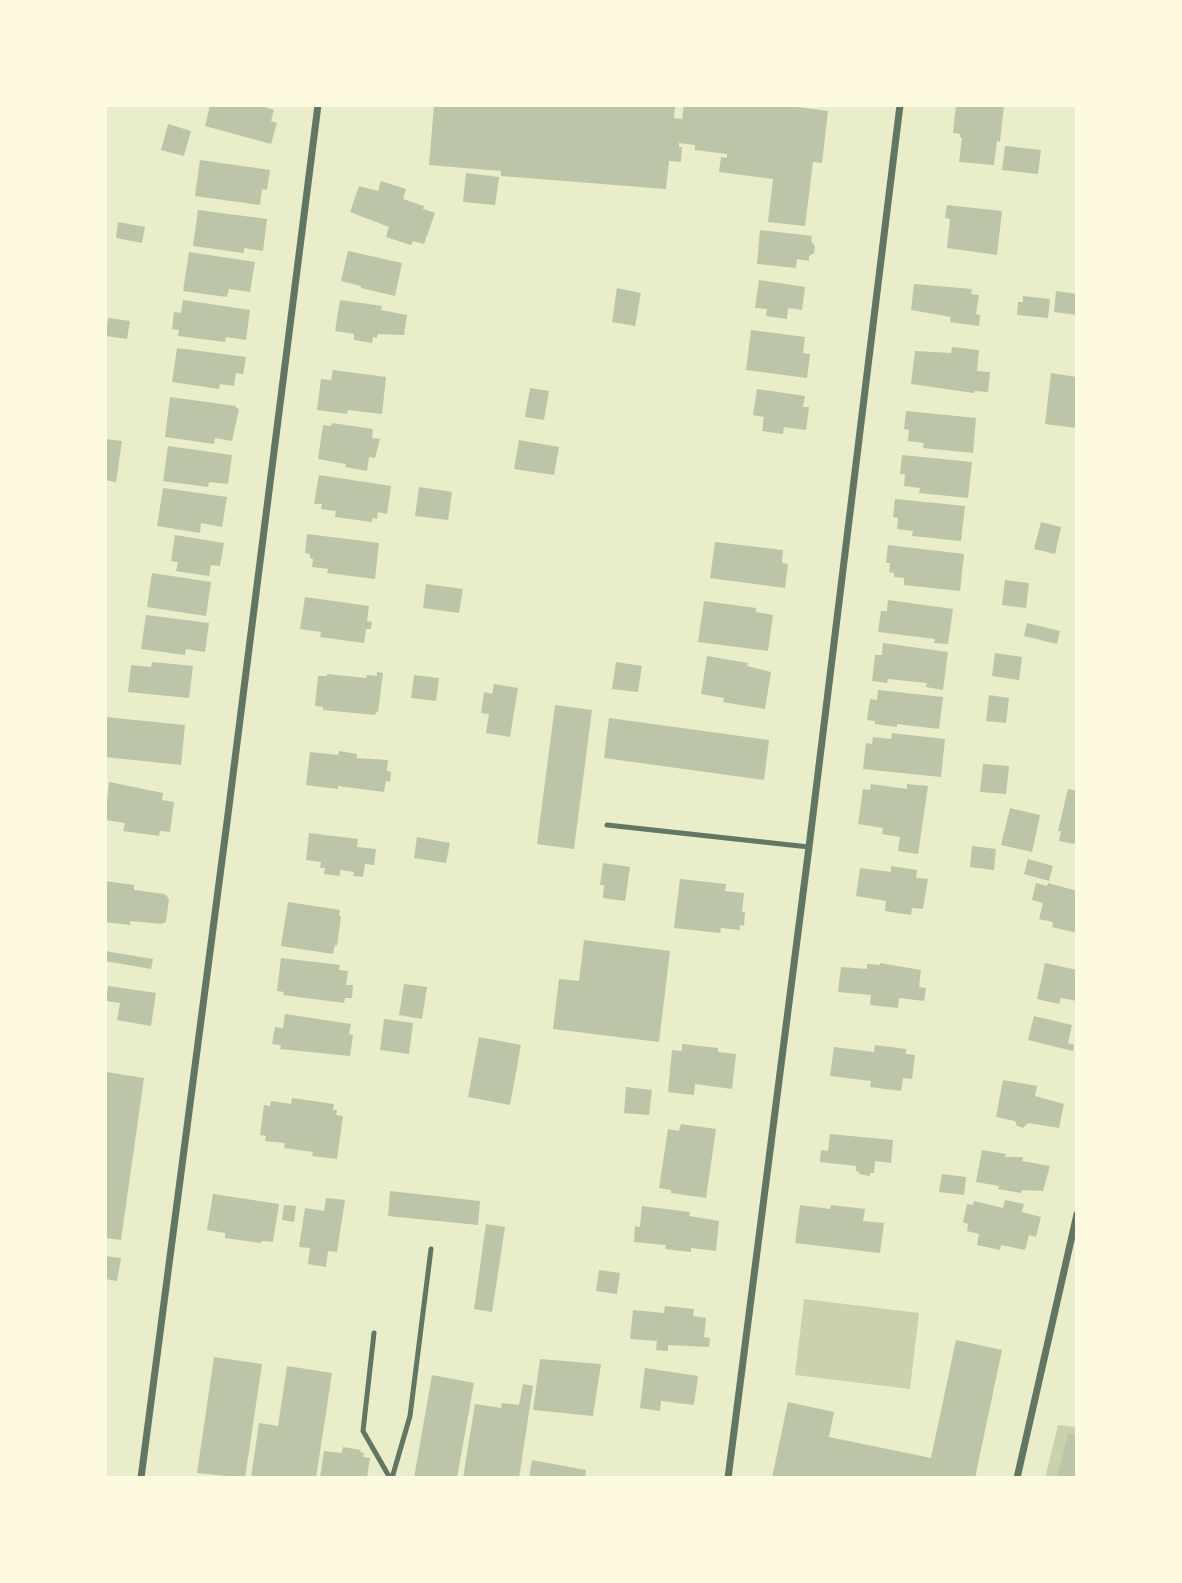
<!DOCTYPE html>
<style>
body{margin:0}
#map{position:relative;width:1182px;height:1583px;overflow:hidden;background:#e9edc9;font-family:Helvetica,sans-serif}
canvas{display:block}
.frame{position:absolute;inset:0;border:107px solid #fefae0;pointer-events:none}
</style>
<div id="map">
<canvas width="1182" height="1583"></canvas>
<div class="frame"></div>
</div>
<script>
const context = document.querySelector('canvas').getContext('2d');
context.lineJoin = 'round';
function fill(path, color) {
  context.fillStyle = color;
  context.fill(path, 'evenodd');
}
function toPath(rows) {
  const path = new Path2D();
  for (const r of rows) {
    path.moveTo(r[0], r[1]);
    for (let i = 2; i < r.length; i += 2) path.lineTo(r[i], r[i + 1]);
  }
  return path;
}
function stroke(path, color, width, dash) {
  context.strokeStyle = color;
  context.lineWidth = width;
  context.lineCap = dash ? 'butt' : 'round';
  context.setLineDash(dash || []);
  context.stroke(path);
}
fill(toPath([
 [804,1299,919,1313,910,1389,795,1375],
 [1058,1425,1077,1427,1077,1478,1045,1478]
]), '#cad2ad');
fill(toPath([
 [210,105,258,105,274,110,271,121,277,123,271,144,205,126],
 [434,105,675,105,674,118,682,119,684,105,781,105,828,111,822,163,813,162,805,226,768,222,773,179,719,172,721,157,727,158,727,154,695,150,695,145,679,143,679,147,682,147,681,162,669,161,666,189,501,176,501,171,429,165],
 [956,105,1004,105,1000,142,997,141,994,165,959,162,962,138,960,137,960,134,953,133],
 [168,124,191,131,184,156,161,150],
 [1005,146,1041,150,1038,174,1002,170],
 [200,160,270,170,267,190,262,189,260,205,195,196],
 [466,173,499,177,495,205,463,202],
 [381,181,406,189,403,199,424,206,423,209,435,213,424,244,413,241,411,245,386,237,389,227,350,212,359,186,378,191],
 [947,205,1002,211,997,255,947,248,950,219,945,218],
 [198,210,267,219,263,251,244,248,244,253,193,246],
 [118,222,145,227,142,243,116,238],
 [760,230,812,236,811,241,815,246,814,253,809,256,809,261,797,259,796,268,757,264],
 [348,251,402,263,395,296,361,288,361,286,341,281],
 [189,252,255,262,250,292,229,289,227,297,183,291],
 [759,280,805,287,802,310,788,308,787,319,766,316,767,309,755,308],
 [914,284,972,289,971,294,979,295,976,314,980,315,979,326,950,322,951,317,911,310],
 [617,288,641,293,635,326,612,322],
 [1056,291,1077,294,1077,315,1054,312],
 [1023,296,1050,299,1048,318,1017,315,1018,302,1023,302],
 [183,300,250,310,246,340,226,337,225,342,178,336,179,330,172,329,174,312,181,313],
 [340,300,382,306,381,310,407,315,404,335,378,334,377,338,373,337,372,343,354,340,354,334,335,331],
 [108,318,130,321,127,339,106,336],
 [751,330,805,337,803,353,810,354,807,378,746,370],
 [952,347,979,350,977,371,990,372,988,392,975,391,974,393,911,384,915,351,951,353],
 [177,348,246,357,243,374,236,373,234,386,220,384,219,389,172,382],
 [333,370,386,377,382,414,348,410,347,414,317,410,321,379,331,380],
 [1051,373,1077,377,1077,428,1045,424],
 [530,388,549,391,544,420,525,417],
 [757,389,805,396,803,407,809,407,806,430,784,427,783,434,762,431,764,417,753,415],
 [170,397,236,406,236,408,239,409,232,441,215,438,214,444,165,437],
 [906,411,976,418,973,453,923,448,924,443,908,441,909,430,904,429],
 [332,423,373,429,372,438,380,439,375,458,369,457,367,471,345,467,346,464,318,459,323,425,331,426],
 [105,439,122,441,116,482,105,480],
 [519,440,559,447,554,475,514,469],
 [168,446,232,455,228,484,209,482,208,487,163,481],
 [902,455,972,462,968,498,919,493,920,488,904,486,905,474,900,474],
 [319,475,391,486,387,514,378,512,377,519,372,518,372,522,335,517,336,511,321,509,322,504,314,504],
 [419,487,452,492,448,520,415,516],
 [163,488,227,497,222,527,201,523,200,533,157,526],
 [895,499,965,506,961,541,912,536,913,531,897,529,898,518,893,517],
 [1041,522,1061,527,1055,554,1034,549],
 [307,534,379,543,375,579,327,573,328,569,312,567,313,559,310,558,310,554,305,553],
 [175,535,224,543,220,566,211,565,209,576,176,571,178,562,171,561],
 [715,542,783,550,782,563,788,564,785,588,710,578],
 [888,545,964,554,960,591,904,585,904,578,894,577,894,573,889,572,890,563,886,563],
 [152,573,211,582,206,616,147,607],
 [1005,580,1029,583,1026,608,1002,605],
 [426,584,463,589,459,613,423,608],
 [305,597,369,606,367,621,372,622,371,629,366,629,364,643,320,637,321,632,300,629],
 [888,600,953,609,948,644,934,643,935,639,878,632,881,611,887,611],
 [704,601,756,608,756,612,773,615,768,651,698,642],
 [146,615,209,623,205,652,186,649,185,655,141,649],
 [1027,623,1060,631,1057,644,1024,636],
 [883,643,948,652,943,690,926,687,927,683,888,679,887,683,872,681,875,655,882,655],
 [995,653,1022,657,1019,680,992,676],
 [707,656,748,663,747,666,771,672,765,709,723,702,724,698,701,694],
 [152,662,193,666,189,698,128,692,131,665,151,667],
 [616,662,642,666,638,692,612,689],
 [377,672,383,673,378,712,376,712,375,715,323,710,323,707,315,706,318,676,327,676,327,674,366,678,367,675,377,676],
 [414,675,439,678,436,701,411,698],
 [494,684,518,688,510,737,486,733,489,714,481,713,484,692,492,694],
 [878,690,943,697,939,729,897,724,897,727,875,724,875,721,867,720,870,699,877,700],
 [989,695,1009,698,1006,723,986,721],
 [555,705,592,710,574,849,537,844],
 [105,717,185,725,181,765,105,757],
 [609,718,769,740,764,780,604,758],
 [892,733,945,739,941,777,863,769,866,743,872,744,873,737,891,739],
 [339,751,357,754,357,758,388,760,387,771,391,772,390,782,386,781,384,792,338,786,338,789,306,785,310,752,338,755],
 [983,764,1009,766,1006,794,980,792],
 [109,782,163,793,162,800,174,802,170,832,160,831,159,836,123,831,125,823,105,820],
 [871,784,907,789,907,784,928,786,918,854,898,851,900,837,882,834,883,828,858,824,863,789,870,790],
 [1068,789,1077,791,1077,838,1074,844,1059,841,1061,831,1058,831],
 [1010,808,1040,815,1032,852,1001,845],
 [309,833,358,839,357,847,376,849,374,865,365,864,363,877,353,876,354,872,340,870,340,876,324,874,325,868,320,868,321,862,306,860],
 [417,837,450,843,446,863,414,858],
 [972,846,996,849,994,870,970,867],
 [1028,859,1053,866,1049,881,1024,874],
 [603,863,630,867,625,901,603,898,604,885,600,885],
 [891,866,917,870,916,878,928,879,923,909,912,908,911,915,885,911,886,901,856,896,860,868,891,872],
 [680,879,726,884,725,891,744,893,742,912,745,912,744,926,740,925,740,930,721,928,720,933,674,928],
 [105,881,134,885,134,890,165,894,169,899,166,922,161,924,130,921,130,925,105,922],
 [1036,883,1047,886,1048,883,1077,891,1077,933,1052,927,1053,922,1039,919,1043,903,1032,900],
 [288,902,340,910,339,916,341,916,337,946,335,945,333,954,281,946],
 [584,940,670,951,659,1042,553,1029,559,979,579,981],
 [105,951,153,959,151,969,105,961],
 [281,958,340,965,339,970,348,971,346,985,353,985,352,998,345,998,344,1003,283,995,284,992,277,991],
 [880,963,921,970,919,987,926,988,924,1001,899,998,898,1008,870,1005,871,995,838,992,841,967,867,969,867,964,880,965],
 [1045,963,1077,970,1077,1001,1061,998,1059,1004,1037,999],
 [404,984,427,987,422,1019,399,1015],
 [108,986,156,993,151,1026,117,1020,120,1003,106,1001],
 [285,1014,351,1024,349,1034,353,1035,350,1056,280,1049,281,1045,272,1044,275,1027,283,1028],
 [1034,1016,1072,1025,1068,1043,1074,1045,1073,1051,1028,1040],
 [384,1019,413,1023,409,1054,380,1050],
 [479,1037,521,1045,510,1105,468,1097],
 [682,1044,718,1048,718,1052,736,1054,732,1089,695,1084,694,1095,668,1092,672,1050,682,1051],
 [875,1045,906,1049,906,1054,915,1055,912,1079,903,1078,901,1091,870,1087,871,1081,830,1076,834,1047,874,1052],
 [106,1072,144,1078,121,1240,105,1238],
 [1003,1080,1037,1086,1035,1096,1064,1104,1059,1128,1028,1123,1023,1128,1017,1126,1015,1121,996,1117],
 [626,1087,652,1090,649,1115,624,1113],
 [292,1098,334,1104,333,1110,337,1110,336,1115,343,1116,337,1159,312,1156,313,1152,284,1148,285,1143,265,1141,266,1136,260,1135,264,1105,270,1106,271,1101,291,1104],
 [681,1124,716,1129,706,1198,671,1193,671,1190,659,1188,668,1129,679,1131],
 [830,1134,893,1140,891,1163,875,1161,874,1173,870,1173,870,1176,859,1174,859,1172,856,1171,856,1166,820,1162,821,1150,828,1151],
 [982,1150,1006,1154,1005,1157,1023,1157,1022,1161,1050,1166,1043,1191,1022,1190,1021,1193,998,1189,999,1186,976,1182],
 [942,1174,966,1177,964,1195,939,1192],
 [390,1191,480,1201,478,1225,388,1216],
 [213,1194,279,1204,273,1242,262,1241,261,1243,225,1238,225,1233,207,1230],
 [326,1198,345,1200,337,1252,328,1251,326,1267,308,1264,310,1248,299,1247,305,1208,324,1211],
 [1005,1200,1024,1204,1022,1212,1041,1217,1036,1237,1029,1235,1025,1250,1001,1245,1000,1250,977,1245,979,1234,967,1231,968,1224,963,1222,967,1204,973,1205,974,1201,1003,1208],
 [284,1205,296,1206,294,1222,282,1220],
 [800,1205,830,1209,831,1205,865,1209,863,1221,884,1223,880,1253,795,1243],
 [642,1206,690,1212,689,1216,719,1221,716,1251,691,1248,691,1252,665,1249,666,1245,634,1242,635,1226,640,1227],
 [486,1224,505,1227,492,1312,474,1309],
 [105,1256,121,1258,117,1281,105,1279],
 [599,1270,620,1273,617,1294,596,1291],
 [665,1306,694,1309,693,1316,706,1318,704,1337,710,1338,709,1347,668,1345,668,1351,656,1350,657,1341,630,1339,633,1310,664,1313],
 [956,1340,1002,1350,975,1478,772,1478,788,1402,834,1412,829,1437,931,1458],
 [214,1357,262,1364,245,1478,197,1473],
 [540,1359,601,1364,593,1416,533,1410],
 [287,1366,332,1373,316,1478,251,1478,259,1423,278,1426],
 [645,1368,698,1376,694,1405,661,1401,660,1411,640,1408],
 [432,1375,474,1383,457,1478,414,1478],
 [523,1384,533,1386,519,1478,463,1478,475,1404,501,1408,502,1403,519,1405],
 [1068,1433,1077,1436,1077,1478,1057,1478],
 [343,1447,361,1450,360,1452,364,1453,363,1457,370,1458,367,1478,320,1478,324,1451,342,1453],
 [532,1460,586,1470,585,1478,529,1478]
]), '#bcc5a7');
stroke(toPath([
 [607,825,809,847],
 [374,1333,363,1431,390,1478],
 [392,1478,410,1416,431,1249]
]), '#617663', 5);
stroke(toPath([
 [141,1478,227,822,318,105],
 [728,1478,809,847,900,105],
 [1017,1478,1077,1214]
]), '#617663', 7);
</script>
